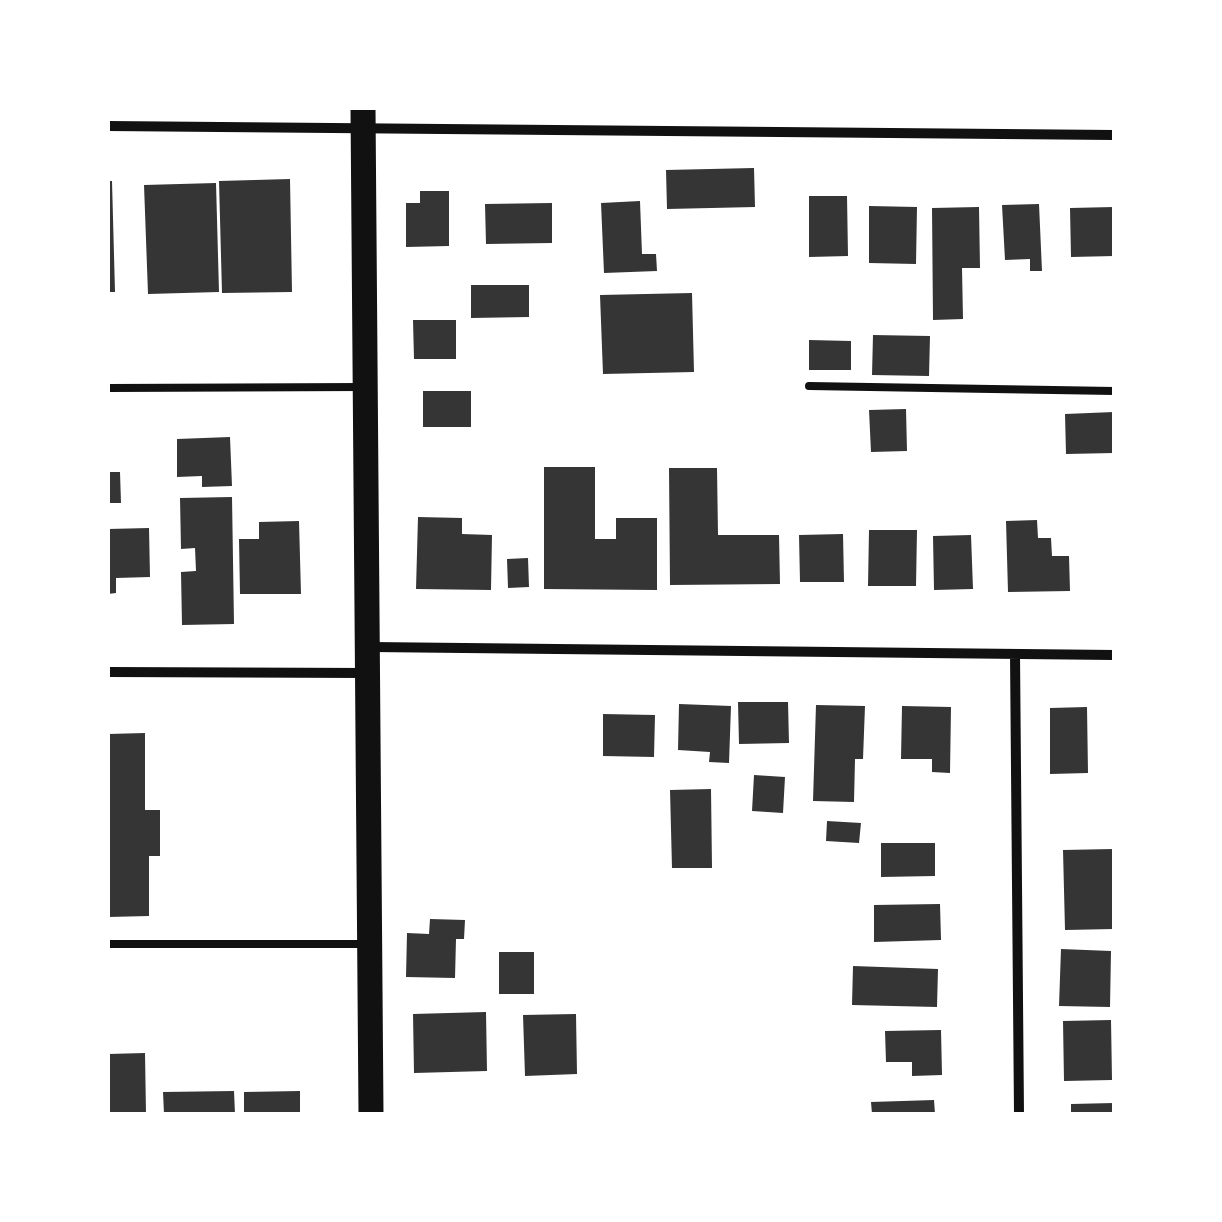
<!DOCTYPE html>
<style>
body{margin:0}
#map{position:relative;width:1222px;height:1222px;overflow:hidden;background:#fff;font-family:"PT Serif",serif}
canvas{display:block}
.frame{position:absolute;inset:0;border:110px solid #fff;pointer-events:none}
</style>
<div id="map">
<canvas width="1222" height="1222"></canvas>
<div class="frame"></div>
</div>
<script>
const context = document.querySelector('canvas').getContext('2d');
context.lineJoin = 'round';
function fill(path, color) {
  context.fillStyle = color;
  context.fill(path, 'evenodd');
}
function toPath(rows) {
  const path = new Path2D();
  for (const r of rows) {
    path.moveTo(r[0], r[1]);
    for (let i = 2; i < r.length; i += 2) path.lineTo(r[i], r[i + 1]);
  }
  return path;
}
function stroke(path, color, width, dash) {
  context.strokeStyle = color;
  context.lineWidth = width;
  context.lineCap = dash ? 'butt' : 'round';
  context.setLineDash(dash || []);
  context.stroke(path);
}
fill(toPath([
 [754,168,755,207,667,209,666,170],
 [290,179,292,292,222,293,219,181],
 [108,181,112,181,115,292,108,292],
 [216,183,219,292,148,294,144,185],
 [420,191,449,191,449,246,406,247,406,203,420,203],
 [809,196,847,196,848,256,809,257],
 [640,201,642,254,656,254,657,271,604,273,601,203],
 [552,203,552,243,486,244,485,204],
 [1039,204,1042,271,1030,271,1030,259,1005,260,1002,205],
 [869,206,917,207,916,264,869,263],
 [979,207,980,268,962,268,963,319,933,320,932,208],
 [1114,207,1114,256,1071,257,1070,208],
 [471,285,529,285,529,317,471,318],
 [692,293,694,372,603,374,600,295],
 [413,320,456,320,456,359,414,359],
 [873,335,930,336,929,376,872,375],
 [809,340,851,341,851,370,809,370],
 [423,391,471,391,471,427,423,427],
 [906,409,907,451,871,452,869,410],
 [1114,412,1114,453,1066,454,1065,414],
 [230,437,232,486,202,487,202,476,177,477,177,439],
 [544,467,595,467,595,539,616,539,616,518,657,518,657,590,544,589],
 [669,468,717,468,718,535,779,535,780,584,670,585],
 [108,472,120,472,121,503,108,503],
 [232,497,234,624,182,625,181,572,196,571,195,548,181,549,180,498],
 [418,517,462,518,462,534,492,535,491,590,416,589],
 [1037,520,1038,538,1051,538,1052,556,1069,556,1070,591,1008,592,1006,521],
 [299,521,301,594,240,594,239,539,259,539,259,522],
 [149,528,150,577,116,578,116,593,108,594,108,529],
 [869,530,917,530,916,586,868,586],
 [843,534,844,582,800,582,799,535],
 [971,535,973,589,934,590,933,536],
 [528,558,529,587,508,588,507,559],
 [738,702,788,702,789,743,739,744],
 [679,704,731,706,729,763,709,762,710,752,678,750],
 [816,705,865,706,863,759,855,759,854,802,813,801],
 [902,706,951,707,950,773,932,772,932,759,901,759],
 [1087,707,1088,773,1050,774,1050,708],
 [603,714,655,715,654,757,603,756],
 [145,733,145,810,160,810,160,856,149,856,149,916,108,917,108,734],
 [754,775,785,777,783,813,752,811],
 [711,789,712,868,672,868,670,790],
 [827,821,861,823,859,843,826,841],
 [881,843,935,843,935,876,881,877],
 [1113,849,1114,929,1065,930,1063,850],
 [940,904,941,940,874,942,874,905],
 [430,919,465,920,464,939,456,939,455,978,406,977,407,933,429,934],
 [1061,949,1111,951,1110,1007,1059,1006],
 [499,952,534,952,534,994,499,994],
 [853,966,938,969,937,1007,852,1005],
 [486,1012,487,1071,414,1073,413,1014],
 [576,1014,577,1074,525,1076,523,1015],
 [1111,1020,1112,1080,1064,1081,1063,1021],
 [941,1030,942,1075,912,1076,912,1062,886,1062,885,1031],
 [145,1053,146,1114,108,1114,108,1054],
 [234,1091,235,1114,164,1114,163,1092],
 [300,1091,300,1114,244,1114,244,1092],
 [934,1100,935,1114,872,1114,871,1102],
 [1114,1103,1114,1114,1071,1114,1071,1104]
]), '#353535');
stroke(toPath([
 [809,386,1114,391],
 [108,388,363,387],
 [108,944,366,944]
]), '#111', 8);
stroke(toPath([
 [108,126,1114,135],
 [371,647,1114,655],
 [1015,654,1019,1114],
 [108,672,366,673]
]), '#111', 10);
stroke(toPath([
 [363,108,371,1114]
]), '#111', 25);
</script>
